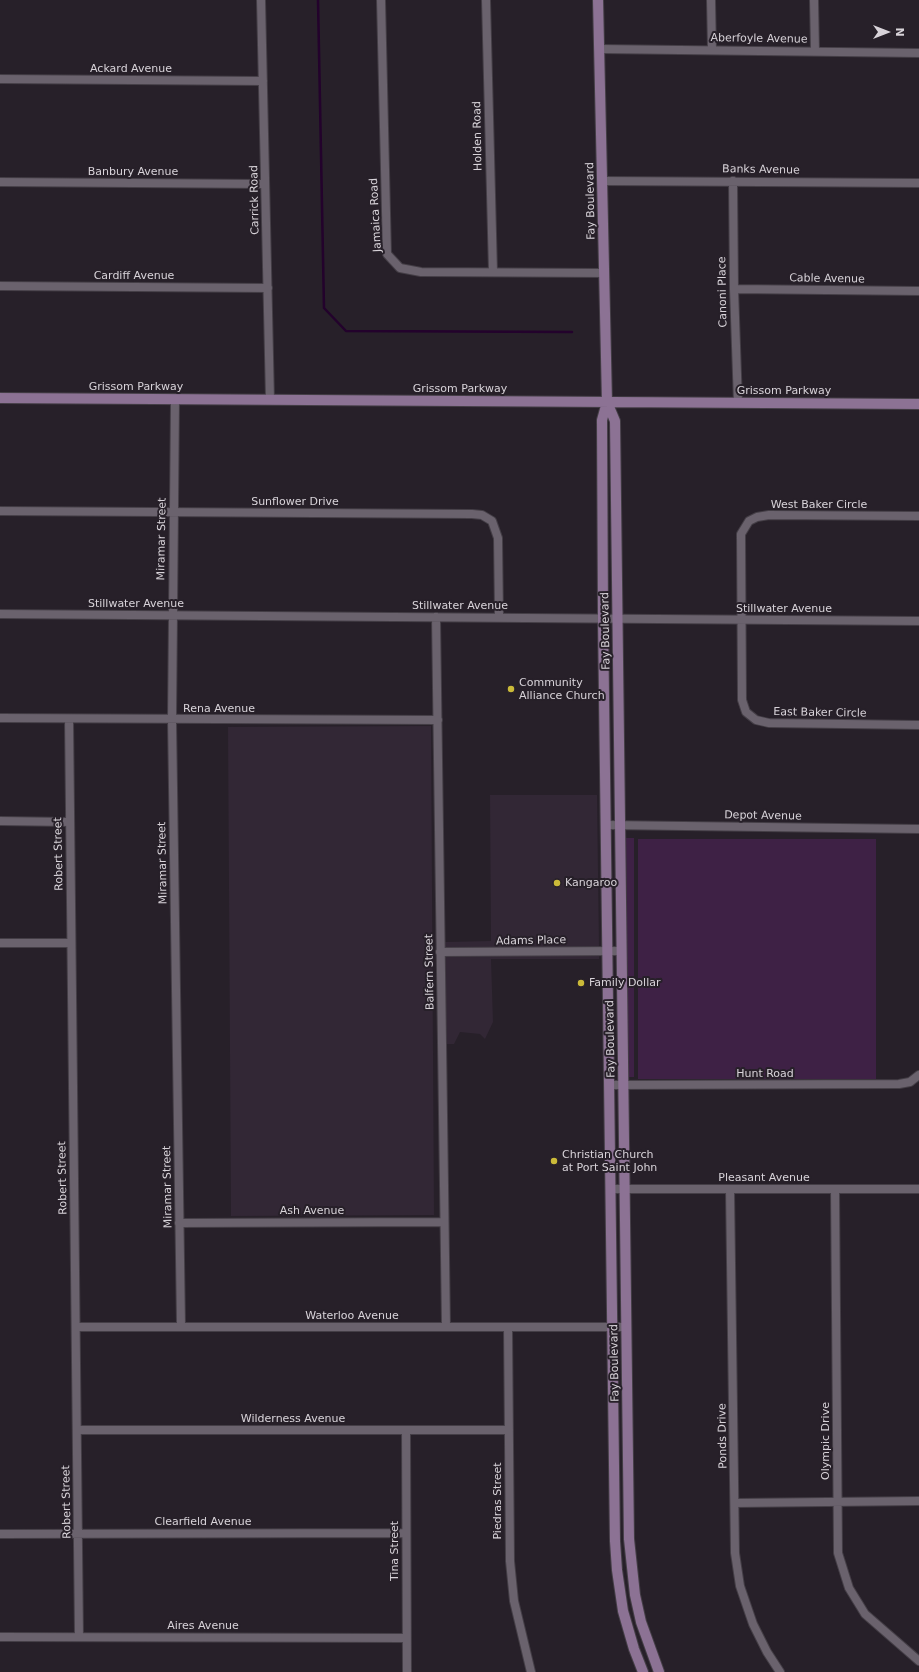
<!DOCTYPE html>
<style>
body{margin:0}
#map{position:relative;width:919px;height:1672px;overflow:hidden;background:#272029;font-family:"DejaVu Sans",sans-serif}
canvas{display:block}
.north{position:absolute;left:867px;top:12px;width:40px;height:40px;-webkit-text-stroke:3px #272029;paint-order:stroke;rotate:90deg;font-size:11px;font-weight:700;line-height:16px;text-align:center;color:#d8d3d9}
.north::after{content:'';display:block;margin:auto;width:14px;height:18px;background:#d8d3d9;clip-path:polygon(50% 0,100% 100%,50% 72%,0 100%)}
</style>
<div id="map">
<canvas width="919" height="1672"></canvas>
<div class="north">N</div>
</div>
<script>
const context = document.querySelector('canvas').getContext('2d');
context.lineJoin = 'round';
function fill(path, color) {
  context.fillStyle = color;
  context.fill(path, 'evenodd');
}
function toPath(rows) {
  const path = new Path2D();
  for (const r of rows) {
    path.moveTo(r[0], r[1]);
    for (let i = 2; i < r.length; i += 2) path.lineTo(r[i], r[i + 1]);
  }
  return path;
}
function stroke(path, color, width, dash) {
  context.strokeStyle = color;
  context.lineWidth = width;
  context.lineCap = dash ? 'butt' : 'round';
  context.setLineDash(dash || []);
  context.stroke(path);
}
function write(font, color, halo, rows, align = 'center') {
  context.font = font + ' "DejaVu Sans",sans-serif';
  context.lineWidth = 4;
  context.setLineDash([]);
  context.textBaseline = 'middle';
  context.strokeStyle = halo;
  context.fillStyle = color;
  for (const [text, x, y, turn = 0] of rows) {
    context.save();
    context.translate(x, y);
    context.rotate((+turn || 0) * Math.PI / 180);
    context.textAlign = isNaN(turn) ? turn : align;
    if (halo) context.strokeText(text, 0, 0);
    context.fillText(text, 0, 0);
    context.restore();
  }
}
fill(toPath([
 [431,726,434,1215,231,1216,228,727],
 [490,795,597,795,599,947,445,949,445,942,491,941],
 [599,955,599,959,491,959,493,1022,485,1039,480,1034,460,1032,454,1044,446,1044,445,956]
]), '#322735');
fill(toPath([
 [626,838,634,838,634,1077,628,1077],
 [638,839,876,839,876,1079,638,1079]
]), '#3e2145');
stroke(toPath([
 [318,0,324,308,346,331,572,332]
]), '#23022c', 2.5);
const street = toPath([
 [261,0,270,400],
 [381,0,387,254,400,268,421,272,605,273],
 [486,0,493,272],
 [711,0,712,50],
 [814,0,815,51],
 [600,49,919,53],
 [0,79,263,81],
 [603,181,919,183],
 [733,181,734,289,738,403],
 [0,182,265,184],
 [0,286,268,288],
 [734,289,919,291],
 [175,400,172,720,181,1326],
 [0,511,472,514,482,515,492,521,498,538,499,617],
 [919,516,769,515,757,517,749,521,741,534,742,700,746,712,756,720,769,723,919,725],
 [0,614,919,621],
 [436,617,446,1327],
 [0,718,438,720],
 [69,719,79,1637],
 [0,821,69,822],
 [606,825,919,829],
 [0,943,71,943],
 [440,952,622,951],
 [609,1085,899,1084,910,1082,919,1075],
 [610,1189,919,1189],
 [835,1189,838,1553,849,1588,865,1614,919,1661],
 [730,1190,735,1553,740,1586,753,1624,767,1652,780,1672],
 [179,1223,444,1222],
 [76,1327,627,1327],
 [508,1327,510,1561,514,1601,531,1672],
 [77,1430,509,1430],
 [406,1430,407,1672],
 [735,1503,919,1501],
 [0,1534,405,1533],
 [0,1637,406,1638]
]);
const secondary = toPath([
 [598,0,607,402,602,420,603,619,615,1541,617,1570,623,1611,634,1649,643,1672],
 [0,398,919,404],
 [607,402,615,421,629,1539,635,1595,641,1622,659,1672]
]);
stroke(street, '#443e46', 10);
stroke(secondary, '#443e46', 12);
stroke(street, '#6a626d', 8);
stroke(secondary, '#8c7294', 10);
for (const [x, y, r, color] of [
 [511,689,4,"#cbba39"],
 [557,883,4,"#cbba39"],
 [581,983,4,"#cbba39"],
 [554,1161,4,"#cbba39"]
]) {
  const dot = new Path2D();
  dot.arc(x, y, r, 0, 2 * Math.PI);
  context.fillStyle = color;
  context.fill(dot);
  stroke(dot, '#272029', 1.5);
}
write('11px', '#d8d3d9', '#272029', [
 ["Aberfoyle Avenue",759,39,1],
 ["Ackard Avenue",131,69],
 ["Holden Road",478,136,-91],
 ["Banks Avenue",761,170,1],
 ["Banbury Avenue",133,172],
 ["Carrick Road",255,200,-91],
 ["Fay Boulevard",591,201,-91],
 ["Jamaica Road",376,215,-93],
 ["Cardiff Avenue",134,276],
 ["Cable Avenue",827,279,1],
 ["Canoni Place",723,292,-91],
 ["Grissom Parkway",136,387],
 ["Grissom Parkway",460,389],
 ["Grissom Parkway",784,391],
 ["Sunflower Drive",295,502],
 ["West Baker Circle",819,505],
 ["Miramar Street",162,539,-89],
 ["Stillwater Avenue",136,604],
 ["Stillwater Avenue",460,606],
 ["Stillwater Avenue",784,609],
 ["Fay Boulevard",606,631,-91],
 ["Rena Avenue",219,709],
 ["East Baker Circle",820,713,1],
 ["Depot Avenue",763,816,1],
 ["Robert Street",59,854,-91],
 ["Miramar Street",163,863,-91],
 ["Adams Place",531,941,-1],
 ["Balfern Street",430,972,-91],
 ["Fay Boulevard",611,1039,-91],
 ["Hunt Road",765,1074],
 ["Robert Street",63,1178,-91],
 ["Pleasant Avenue",764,1178],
 ["Miramar Street",168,1187,-91],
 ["Ash Avenue",312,1211],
 ["Waterloo Avenue",352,1316],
 ["Fay Boulevard",615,1363,-91],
 ["Wilderness Avenue",293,1419],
 ["Ponds Drive",723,1436,-91],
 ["Olympic Drive",826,1441,-90],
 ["Piedras Street",498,1501,-90],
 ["Robert Street",67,1502,-91],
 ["Clearfield Avenue",203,1522],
 ["Tina Street",395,1551,-90],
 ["Aires Avenue",203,1626]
]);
write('11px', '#d8d3d9', '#272029', [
 ["Community",519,683],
 ["Alliance Church",519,696],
 ["Kangaroo",565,883],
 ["Family Dollar",589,983],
 ["Christian Church",562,1155],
 ["at Port Saint John",562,1168]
], 'left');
</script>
